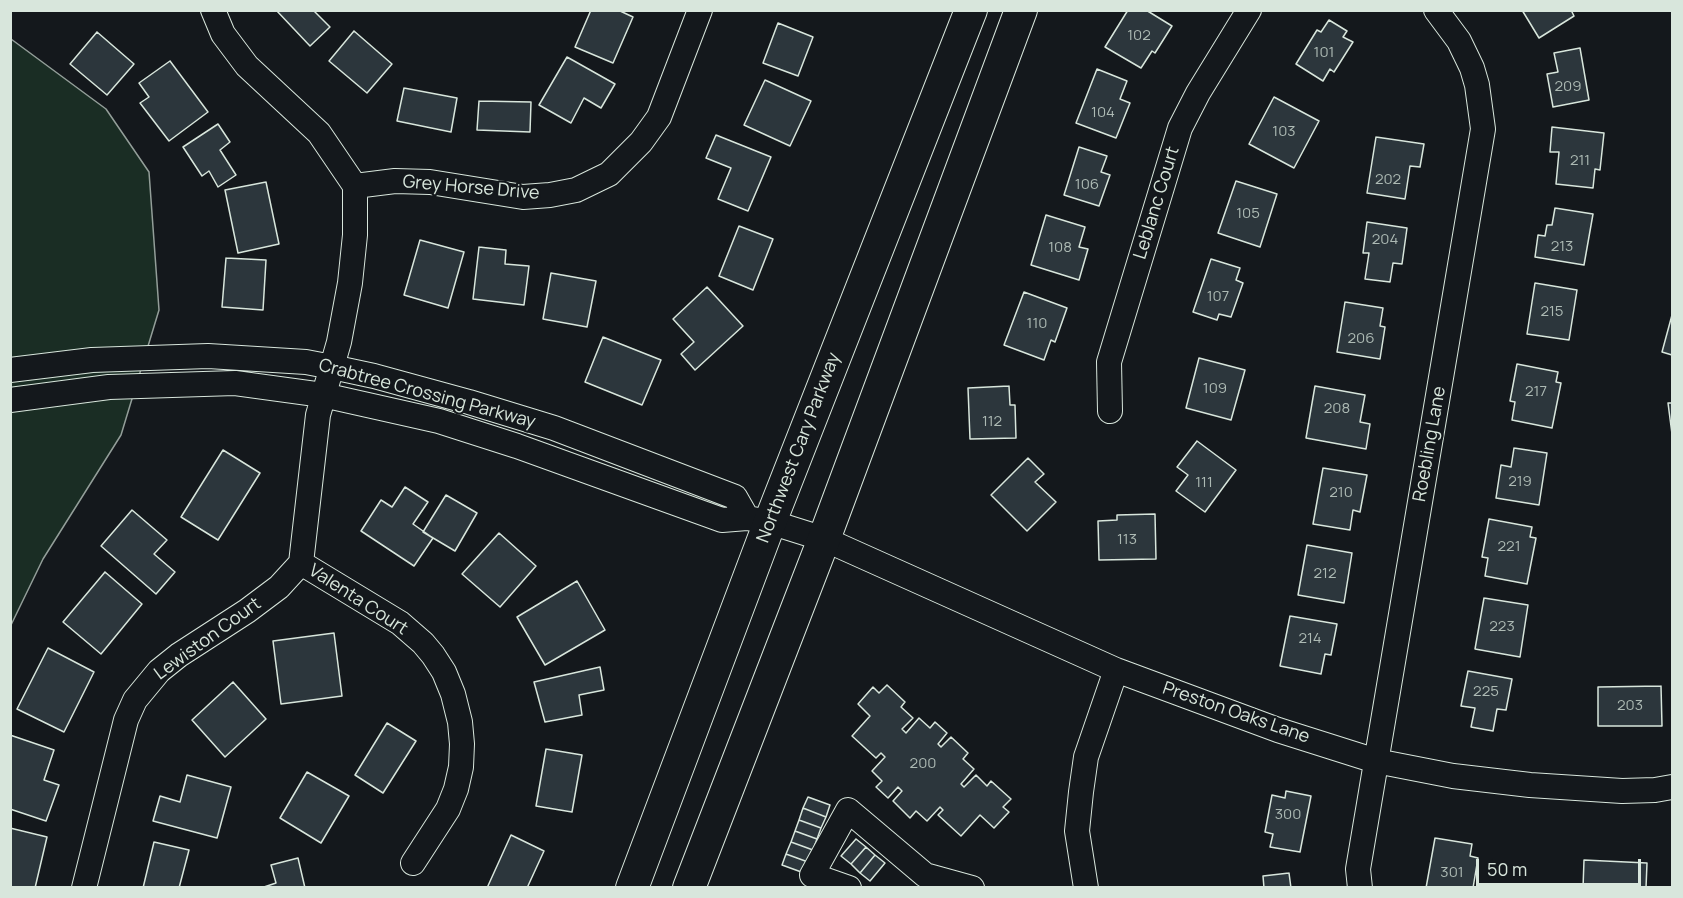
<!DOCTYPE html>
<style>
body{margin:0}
#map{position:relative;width:1683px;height:898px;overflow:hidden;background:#14181c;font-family:Manrope,sans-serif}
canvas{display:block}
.frame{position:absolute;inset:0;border:12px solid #d8e6dc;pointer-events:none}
.scale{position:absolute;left:1476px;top:859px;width:165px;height:27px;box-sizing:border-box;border:3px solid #d8e6dc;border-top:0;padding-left:8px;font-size:18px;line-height:21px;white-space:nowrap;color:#d8e6dc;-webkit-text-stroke:4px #14181c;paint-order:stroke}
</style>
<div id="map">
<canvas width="1683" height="898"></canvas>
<div class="frame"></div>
<div class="scale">50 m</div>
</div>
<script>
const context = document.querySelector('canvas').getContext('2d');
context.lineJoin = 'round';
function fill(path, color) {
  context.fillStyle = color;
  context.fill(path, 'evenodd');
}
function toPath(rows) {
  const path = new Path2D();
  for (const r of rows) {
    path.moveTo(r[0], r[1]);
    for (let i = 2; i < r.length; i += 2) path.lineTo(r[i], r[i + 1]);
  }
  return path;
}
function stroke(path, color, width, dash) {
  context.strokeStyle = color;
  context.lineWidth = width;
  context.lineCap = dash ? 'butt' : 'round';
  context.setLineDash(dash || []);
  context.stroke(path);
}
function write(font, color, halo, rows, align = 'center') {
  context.font = font + ' Manrope,sans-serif';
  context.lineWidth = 4.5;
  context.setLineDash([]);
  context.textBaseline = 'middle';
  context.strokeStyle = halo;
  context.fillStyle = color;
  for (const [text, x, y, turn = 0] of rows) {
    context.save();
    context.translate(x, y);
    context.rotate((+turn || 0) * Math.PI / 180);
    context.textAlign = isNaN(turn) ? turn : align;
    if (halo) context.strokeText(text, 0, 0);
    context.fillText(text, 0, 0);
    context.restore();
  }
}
const green = toPath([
 [11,39,106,109,149,172,159,310,121,435,43,559,11,625,11,39]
]);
fill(green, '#1a2d24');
stroke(green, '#939e99', 1.5);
const building = toPath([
 [276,10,313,10,330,27,310,46,276,10],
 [591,10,618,10,633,17,613,63,575,47,591,10],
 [1128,10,1146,10,1172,26,1155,53,1152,51,1141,68,1105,47,1128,10],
 [1522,10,1571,10,1574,16,1539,38,1522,10],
 [1329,20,1347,31,1343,37,1353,42,1334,72,1330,69,1323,81,1296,64,1317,30,1321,32,1329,20],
 [778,23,813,37,798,76,763,63,778,23],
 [354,31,392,64,367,93,329,61,354,31],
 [97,32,134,64,107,95,70,64,97,32],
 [1580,48,1589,100,1553,107,1547,74,1558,72,1554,53,1580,48],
 [567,57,615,84,601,108,584,98,571,123,539,105,567,57],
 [170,61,208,112,169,141,140,103,149,97,139,83,170,61],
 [1097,69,1127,81,1120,99,1130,103,1116,138,1076,123,1097,69],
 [765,80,811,101,790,146,744,125,765,80],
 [404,88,457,98,451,132,397,121,404,88],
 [1274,97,1319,121,1294,168,1249,144,1274,97],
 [479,101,531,102,530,132,477,130,479,101],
 [218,124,230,142,220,150,236,175,218,187,209,171,202,176,183,147,218,124],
 [1552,127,1604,133,1600,170,1595,169,1593,188,1556,184,1559,152,1550,152,1552,127],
 [716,135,771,157,748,211,718,199,731,168,706,158,716,135],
 [1376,137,1424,144,1420,167,1410,166,1405,199,1367,193,1376,137],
 [1079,147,1107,156,1101,172,1110,175,1099,206,1064,195,1079,147],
 [1236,181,1277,194,1260,247,1218,233,1236,181],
 [266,182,279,244,238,253,225,190,266,182],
 [1555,208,1593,214,1584,265,1535,257,1538,235,1545,236,1547,225,1552,225,1555,208],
 [1046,215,1085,227,1079,247,1088,249,1079,280,1031,265,1046,215],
 [1367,222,1407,228,1402,264,1393,263,1390,282,1365,279,1369,253,1363,253,1367,222],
 [739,226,773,239,753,290,719,276,739,226],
 [420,240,464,252,448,308,404,295,420,240],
 [479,247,506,250,505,264,529,266,524,305,473,299,479,247],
 [226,258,266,260,263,310,222,307,226,258],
 [1211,259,1240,268,1236,280,1243,283,1231,317,1219,314,1217,320,1193,312,1211,259],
 [551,273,596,281,587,327,543,319,551,273],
 [1535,283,1577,290,1569,340,1527,334,1535,283],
 [707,287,743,326,695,370,681,354,694,342,673,319,707,287],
 [1024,292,1067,308,1055,342,1051,340,1044,360,1004,345,1024,292],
 [1345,302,1383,308,1380,326,1385,327,1380,359,1337,352,1345,302],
 [1672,315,1672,355,1662,352,1672,315],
 [603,337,661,360,642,405,585,382,603,337],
 [1199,358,1245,370,1231,420,1186,408,1199,358],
 [1517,364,1558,372,1556,382,1561,383,1552,428,1512,420,1515,402,1510,401,1517,364],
 [1009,386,1010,405,1015,405,1016,438,970,439,968,388,1009,386],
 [1315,386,1365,395,1360,422,1370,424,1366,449,1306,438,1315,386],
 [1668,403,1672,403,1672,434,1668,403],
 [1197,441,1236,470,1205,512,1176,491,1188,475,1177,467,1197,441],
 [1514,448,1547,453,1539,505,1496,498,1501,465,1511,467,1514,448],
 [223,450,260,473,218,540,181,517,223,450],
 [1028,458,1044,474,1035,482,1056,502,1027,531,991,495,1028,458],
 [1323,468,1367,475,1360,512,1353,510,1350,530,1313,524,1323,468],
 [405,487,428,502,413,524,433,538,414,566,361,531,381,500,392,507,405,487],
 [446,495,477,513,455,551,423,532,446,495],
 [132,510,167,540,154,554,175,572,156,594,101,546,132,510],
 [1155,514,1156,559,1099,560,1098,521,1117,520,1117,515,1155,514],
 [1489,519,1532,527,1530,537,1536,538,1527,584,1485,576,1488,558,1482,557,1489,519],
 [499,533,536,566,500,607,462,574,499,533],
 [1307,545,1352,553,1344,603,1298,595,1307,545],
 [105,572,142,604,101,654,63,622,105,572],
 [577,581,605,630,545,665,517,617,577,581],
 [1484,598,1528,605,1520,657,1475,649,1484,598],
 [1290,616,1337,624,1331,655,1325,654,1321,674,1280,666,1290,616],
 [334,633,342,696,281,704,273,641,334,633],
 [48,648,94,672,64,732,17,709,48,648],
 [600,667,604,690,579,695,582,715,545,722,534,682,600,667],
 [1468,671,1512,679,1506,710,1497,709,1493,731,1471,727,1475,708,1461,706,1468,671],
 [233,682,266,719,225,757,192,720,233,682],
 [887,685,905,702,901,707,913,718,902,729,906,733,919,718,930,728,935,722,947,733,938,744,941,747,951,737,968,753,963,759,974,769,961,784,964,787,976,775,987,786,991,781,1011,799,1003,807,1009,812,994,828,980,815,961,836,938,815,943,810,940,807,927,821,916,811,910,818,893,801,902,791,898,787,888,798,876,787,882,781,872,771,885,757,881,753,876,758,852,736,870,716,858,704,873,687,879,693,887,685],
 [1661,686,1662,726,1598,726,1598,687,1661,686],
 [387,723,416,741,383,793,355,775,387,723],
 [10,735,54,750,44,780,59,785,46,821,10,809,10,735],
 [546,749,582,755,572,812,536,806,546,749],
 [307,772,349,796,321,843,280,818,307,772],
 [187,775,231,787,217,838,153,821,160,796,180,802,187,775],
 [1286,791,1311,796,1300,852,1270,847,1273,834,1265,832,1272,795,1285,798,1286,791],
 [808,797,830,805,826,817,803,808,808,797],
 [803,808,826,817,821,828,799,820,803,808],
 [799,820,821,828,817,839,795,831,799,820],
 [10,828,47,837,35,888,10,888,10,828],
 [795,831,817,839,813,850,791,842,795,831],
 [511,835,544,851,527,888,487,888,511,835],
 [1435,838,1472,844,1470,856,1478,858,1473,888,1426,888,1435,838],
 [856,839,866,847,851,864,841,856,856,839],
 [154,842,189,850,179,888,143,888,154,842],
 [791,842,813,850,808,862,786,854,791,842],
 [866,847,875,855,860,873,851,864,866,847],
 [786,854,808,862,804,873,782,865,786,854],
 [875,855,885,863,870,881,860,873,875,855],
 [298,858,305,888,261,888,276,883,271,865,298,858],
 [1584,860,1647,863,1646,888,1583,888,1584,860],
 [1289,873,1291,888,1264,888,1263,876,1289,873]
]);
fill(building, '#2c363c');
stroke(building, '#d8e6dc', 1.5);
const minor = toPath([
 [355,186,395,181,430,182,523,197,550,195,576,190,609,174,641,142,659,117,700,10],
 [10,370,92,360,208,356,306,362,332,367,374,376,469,402,554,428,735,497,747,518],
 [10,400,109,387,235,383,323,395,439,421,517,446,722,520,747,518,770,522,824,539,1116,670,1278,730,1376,761,1453,776,1530,785,1622,791,1655,790,1672,787],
 [1110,411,1109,362,1180,128,1198,93,1249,10],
 [301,563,400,623,423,643,433,655,444,672,453,694,460,722,462,744,461,767,456,789,448,809,413,863],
 [84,888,126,720,135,700,159,671,179,655,247,611,279,587,301,563,318,415,339,342,350,283,355,235,355,186,319,133,247,66,223,34,213,10],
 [849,888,812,875,848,810,925,875,972,888],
 [1086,888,1077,831,1081,792,1086,757,1116,670],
 [1360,888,1358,869,1483,129,1477,85,1472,68,1459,41,1436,10]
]);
const major = toPath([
 [632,888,770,522,971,10],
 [689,888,824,539,1021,10]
]);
stroke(minor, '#d8e6dc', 26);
stroke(major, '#d8e6dc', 34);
stroke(minor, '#14181c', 24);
stroke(major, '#14181c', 32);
write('15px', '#adbab4', null, [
 ["102",1139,36],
 ["101",1324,53],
 ["209",1568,87],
 ["104",1103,113],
 ["103",1284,132],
 ["211",1580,161],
 ["202",1388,180],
 ["106",1087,185],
 ["105",1248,214],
 ["204",1385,240],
 ["213",1562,247],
 ["108",1060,248],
 ["107",1218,297],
 ["215",1552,312],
 ["110",1037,324],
 ["206",1361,339],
 ["109",1215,389],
 ["217",1536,392],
 ["208",1337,409],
 ["112",992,422],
 ["219",1520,482],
 ["111",1204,483],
 ["210",1341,493],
 ["113",1127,540],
 ["221",1509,547],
 ["212",1325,574],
 ["223",1502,627],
 ["214",1310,639],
 ["225",1486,692],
 ["203",1630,706],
 ["200",923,764],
 ["300",1288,815],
 ["301",1452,873]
]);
write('18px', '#d8e6dc', '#14181c', [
 ["Grey Horse Drive",471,188,5],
 ["Leblanc Court",1157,203,-73],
 ["Crabtree Crossing Parkway",427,394,15],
 ["Roebling Lane",1430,444,-80],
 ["Northwest Cary Parkway",799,448,-69],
 ["Valenta Court",358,600,33],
 ["Lewiston Court",208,639,-36],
 ["Preston Oaks Lane",1236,713,19]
]);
</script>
